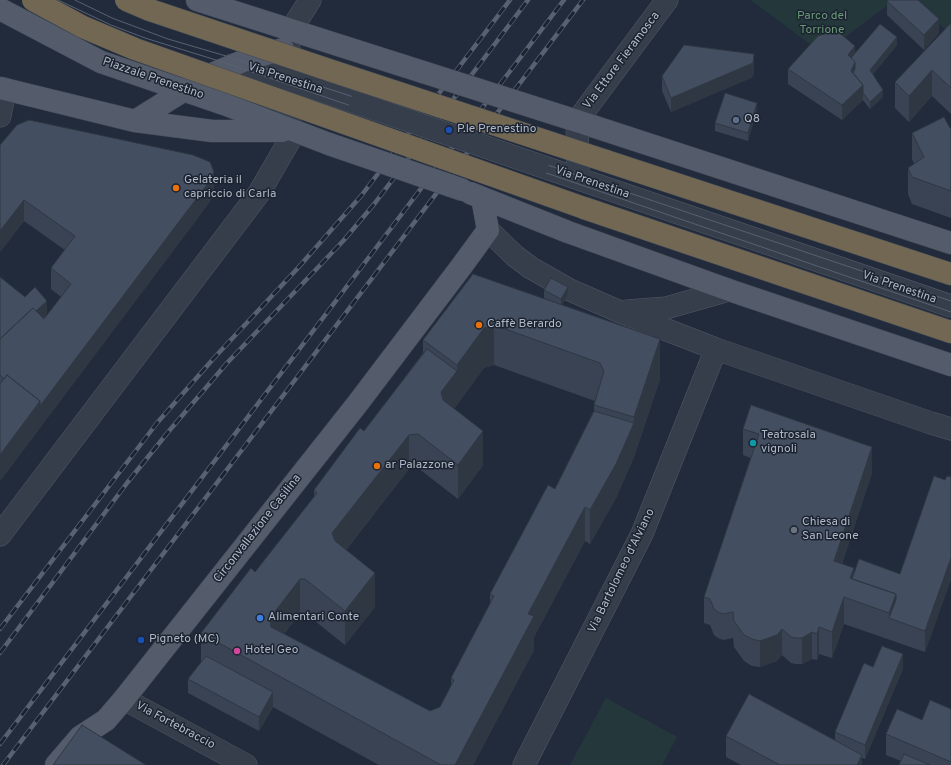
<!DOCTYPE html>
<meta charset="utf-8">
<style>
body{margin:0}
canvas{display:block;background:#222b3b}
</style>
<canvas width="951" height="765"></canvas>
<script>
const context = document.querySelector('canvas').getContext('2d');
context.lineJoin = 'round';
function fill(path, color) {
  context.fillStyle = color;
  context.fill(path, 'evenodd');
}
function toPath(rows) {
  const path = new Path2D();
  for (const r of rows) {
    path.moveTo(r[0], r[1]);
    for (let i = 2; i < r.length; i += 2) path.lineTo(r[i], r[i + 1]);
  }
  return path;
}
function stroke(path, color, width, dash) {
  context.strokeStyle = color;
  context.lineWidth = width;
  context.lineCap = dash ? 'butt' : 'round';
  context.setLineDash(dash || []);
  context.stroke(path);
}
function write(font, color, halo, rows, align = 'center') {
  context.font = font + ' Overpass,sans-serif';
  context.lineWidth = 3;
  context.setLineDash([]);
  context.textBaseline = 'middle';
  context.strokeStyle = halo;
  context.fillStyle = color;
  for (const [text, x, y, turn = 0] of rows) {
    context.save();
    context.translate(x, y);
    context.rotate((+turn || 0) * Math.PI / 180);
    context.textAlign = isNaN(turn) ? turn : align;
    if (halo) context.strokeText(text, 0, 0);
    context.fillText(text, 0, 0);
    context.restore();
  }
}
fill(toPath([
 [751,0,894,0,836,44,818,50],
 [914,0,951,0,951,35],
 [606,698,677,737,662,765,570,765]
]), '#24383c');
const minor = toPath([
 [291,30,310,0],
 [232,65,248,66,360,104],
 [0,116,5,89],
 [538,165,951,306],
 [578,171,577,121,667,0],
 [488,230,515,256,531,268,570,290,618,311,716,349,931,423,951,429],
 [627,311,666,308,729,290],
 [0,535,259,193,295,131,280,113,274,91,277,64,283,53,289,48],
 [124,699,246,765],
 [524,765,642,534,716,349]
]);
const major = toPath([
 [197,0,404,66],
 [0,9,101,62,224,104,329,144],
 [0,88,135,121,212,131,282,131],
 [135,121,207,76,243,61,283,49],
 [577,121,951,243],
 [470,193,568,232,729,290,951,365],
 [56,765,80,737,106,720,124,699,358,403,461,267,488,230,482,198]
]);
const highway = toPath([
 [606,161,951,274],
 [584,208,951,332]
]);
stroke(minor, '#515866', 23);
stroke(major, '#3f4754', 23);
stroke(highway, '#414856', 23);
stroke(minor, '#363e4b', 22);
stroke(major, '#545c6b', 22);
stroke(highway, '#716753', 22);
stroke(toPath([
 [58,0,111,25,145,38,232,65,951,312],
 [75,0,112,18,168,39,243,61,369,102,582,177,951,301]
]), '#586172', 1);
const rail = toPath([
 [0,629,157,423,214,358,297,269,361,196,510,0],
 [0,653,127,483,169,431,227,363,344,240,375,203,528,0],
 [0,744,564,0],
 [3,765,583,0]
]);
stroke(rail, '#586172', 4.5);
stroke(rail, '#1b2330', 3, [9]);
const minorBridge = toPath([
 [360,104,538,165]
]);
const majorBridge = toPath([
 [404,66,577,121],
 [329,144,463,190]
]);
const highwayBridge = toPath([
 [33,0,83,27,135,49,584,208],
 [126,0,147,9,335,72,606,161]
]);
stroke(minorBridge, '#515866', 23, []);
stroke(majorBridge, '#3f4754', 23, []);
stroke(highwayBridge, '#414856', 23, []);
stroke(minorBridge, '#363e4b', 22);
stroke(majorBridge, '#545c6b', 22);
stroke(highwayBridge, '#716753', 22);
fill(toPath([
 [887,1,939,33,924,50,887,15],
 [951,23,951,114,932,96,909,122,895,108,895,82],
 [897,45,873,74,883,97,870,109,863,100,842,120,788,84,788,69],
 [754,68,753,77,671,112,662,91,662,76],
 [757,110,748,141,715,131,715,123],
 [29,120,214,193,209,203,0,481,0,277,47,315,61,297,51,289,51,268,65,250,24,221,0,252],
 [950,128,951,128,951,218,912,204,908,194,908,168,914,164,912,159,912,133],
 [544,290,568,294,562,305,660,379,634,457,616,498,590,544,585,541,534,637,534,650,473,765,379,765,273,707,259,731,188,693,188,679,201,662,201,633,255,572,314,498,314,490,364,431,423,353,423,340,549,300,544,298],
 [494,365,595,401,594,405,594,411,555,489,490,594,490,604,451,678,451,686,440,707,430,711,284,634,300,613,305,613,345,645,375,607,346,550,409,469,418,468,458,499,483,465,454,409,484,368],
 [743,429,872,473,842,564,854,573,900,574,945,480,951,477,951,579,925,652,844,624,832,658,819,654,817,660,812,659,802,664,796,664,791,663,782,655,777,661,760,667,752,666,744,661,734,647,733,638,723,640,718,638,714,635,710,625,704,623,704,597,751,458,743,455],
 [873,667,903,669,865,759,862,758,862,765,741,765,726,757,726,736,835,740,835,732],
 [951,709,951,765,899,765,901,761,886,755,886,734]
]), '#3a4353');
fill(toPath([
 [939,19,939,33,924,50,924,35],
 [897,37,897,45,870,77,870,70],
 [855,46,855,61,851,65,848,55],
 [754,54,754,68,753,77,671,112,671,98],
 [855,62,855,77,851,71],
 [932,70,932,96,909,122,909,96],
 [863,85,863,100,842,120,842,105],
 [883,90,883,97,870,109,870,102],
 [757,103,757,110,748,141,748,133],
 [214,172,214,193,209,203,0,481,0,455],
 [24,200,24,221,0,252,0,231],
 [568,287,568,294,561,307,561,299],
 [47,301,47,315,0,359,0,345],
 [494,325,494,365,484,368,457,405,457,365,484,328],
 [660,339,660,379,634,457,616,498,590,544,590,510,634,423,634,417],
 [457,371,457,405,441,426,441,392],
 [483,431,483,465,458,499,458,465],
 [409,435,409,469,332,567,332,533],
 [872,447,872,473,834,587,834,561],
 [585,507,585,541,534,637,534,650,473,765,455,765,528,614],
 [951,558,951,579,925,652,925,631],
 [854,568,854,585,850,578],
 [375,573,375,607,345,645,345,611],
 [300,579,300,613,270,652,270,618],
 [896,594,896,620,889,618,889,639,889,613],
 [844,597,844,624,832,658,832,632],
 [819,627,819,654,817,660,817,634],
 [782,629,782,655,777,661,760,667,760,641],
 [812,632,812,659,802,664,802,638],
 [903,654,903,669,865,759,865,745],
 [273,692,273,706,259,731,259,717],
 [862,755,862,765,857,765]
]), '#2f3743');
const building = toPath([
 [888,0,918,0,939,19,924,35,887,1,888,0],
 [951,23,951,88,932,70,909,96,895,82,951,23],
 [880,24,897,37,870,70,883,90,870,102,863,93,863,85,853,73,855,69,855,62,851,58,880,24],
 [836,30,855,46,848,55,855,62,851,71,863,85,842,105,788,69,818,36,836,30],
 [684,45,754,54,753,63,671,98,662,76,684,45],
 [725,93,757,103,748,133,715,123,725,93],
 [944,117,950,128,951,128,951,191,912,177,908,168,924,157,912,133,944,117],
 [29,120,193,155,210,162,214,172,209,182,40,406,40,401,7,375,4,379,0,375,0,339,33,308,44,319,71,284,51,268,75,236,24,200,0,231,0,145,17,125,29,120],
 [473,274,660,339,634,417,594,405,604,371,600,363,494,325,484,328,457,365,423,340,473,274],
 [0,277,25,297,35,287,47,301,36,311,33,308,0,339,0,277],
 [551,278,568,287,561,299,544,290,551,278],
 [427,349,457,371,441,392,443,400,483,431,458,465,418,434,409,435,332,533,335,541,375,573,345,611,305,579,300,579,270,618,271,627,430,711,440,707,454,680,451,678,494,596,490,594,548,485,555,489,594,411,634,423,616,464,590,510,585,507,528,614,534,616,455,765,441,765,201,633,251,568,255,572,317,493,314,490,360,428,364,431,427,349],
 [7,375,40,401,0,455,0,384,7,375],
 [751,405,872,447,834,561,854,568,850,578,896,594,889,613,844,597,832,632,819,627,817,634,812,632,802,638,796,638,791,637,782,629,777,635,760,641,752,639,744,635,734,621,733,612,723,614,718,612,714,609,710,599,704,597,759,434,743,429,751,405],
 [934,476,945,480,947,476,951,477,951,558,925,631,889,618,896,600,896,594,852,579,859,559,900,574,934,476],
 [882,646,903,654,865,745,835,732,864,663,873,667,882,646],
 [206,656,273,692,259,717,188,679,206,656],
 [749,694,862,755,857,765,780,765,726,736,749,694],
 [930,700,951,709,951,762,886,734,897,709,922,720,930,700],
 [82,725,146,765,53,765,82,725],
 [904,754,930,765,899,765,904,754]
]);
fill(building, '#434e60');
stroke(building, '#2f3743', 1);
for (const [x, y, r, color] of [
 [736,120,4,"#5c6f8a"],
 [449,130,4,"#1a4fb4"],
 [176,188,4,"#e8710a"],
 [479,325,4,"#e8710a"],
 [753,443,4,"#0f9aa8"],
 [377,466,4,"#e8710a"],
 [794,530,4,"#6b7280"],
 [260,618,4,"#3f7fe0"],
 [141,640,4,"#1a4fb4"],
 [237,651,4,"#d1479c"]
]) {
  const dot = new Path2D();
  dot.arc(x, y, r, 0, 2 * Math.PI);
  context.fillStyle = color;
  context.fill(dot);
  stroke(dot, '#1b2330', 1.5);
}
write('12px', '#699876', '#1b2330', [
 ["Parco del",822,17],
 ["Torrione",822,31]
]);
write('12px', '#b1b8c7', '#1b2330', [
 ["Via Ettore Fieramosca",622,61,-53],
 ["Piazzale Prenestino",153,79,19],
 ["Via Prenestina",285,79,18],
 ["Via Prenestina",592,183,19],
 ["Via Prenestina",899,288,19],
 ["Circonvallazione Casilina",258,529,-52],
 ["Via Bartolomeo d'Alviano",622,571,-64],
 ["Via Fortebraccio",175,726,28]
]);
write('12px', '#b1b8c7', '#1b2330', [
 ["Q8",744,120],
 ["P.le Prenestino",457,130],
 ["Gelateria il",184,181],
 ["capriccio di Carla",184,195],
 ["Caffè Berardo",487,325],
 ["Teatrosala",761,436],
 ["vignoli",761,450],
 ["ar Palazzone",385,466],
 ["Chiesa di",802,523],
 ["San Leone",802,537],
 ["Alimentari Conte",268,618],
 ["Pigneto (MC)",149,640],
 ["Hotel Geo",245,651]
], 'left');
</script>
